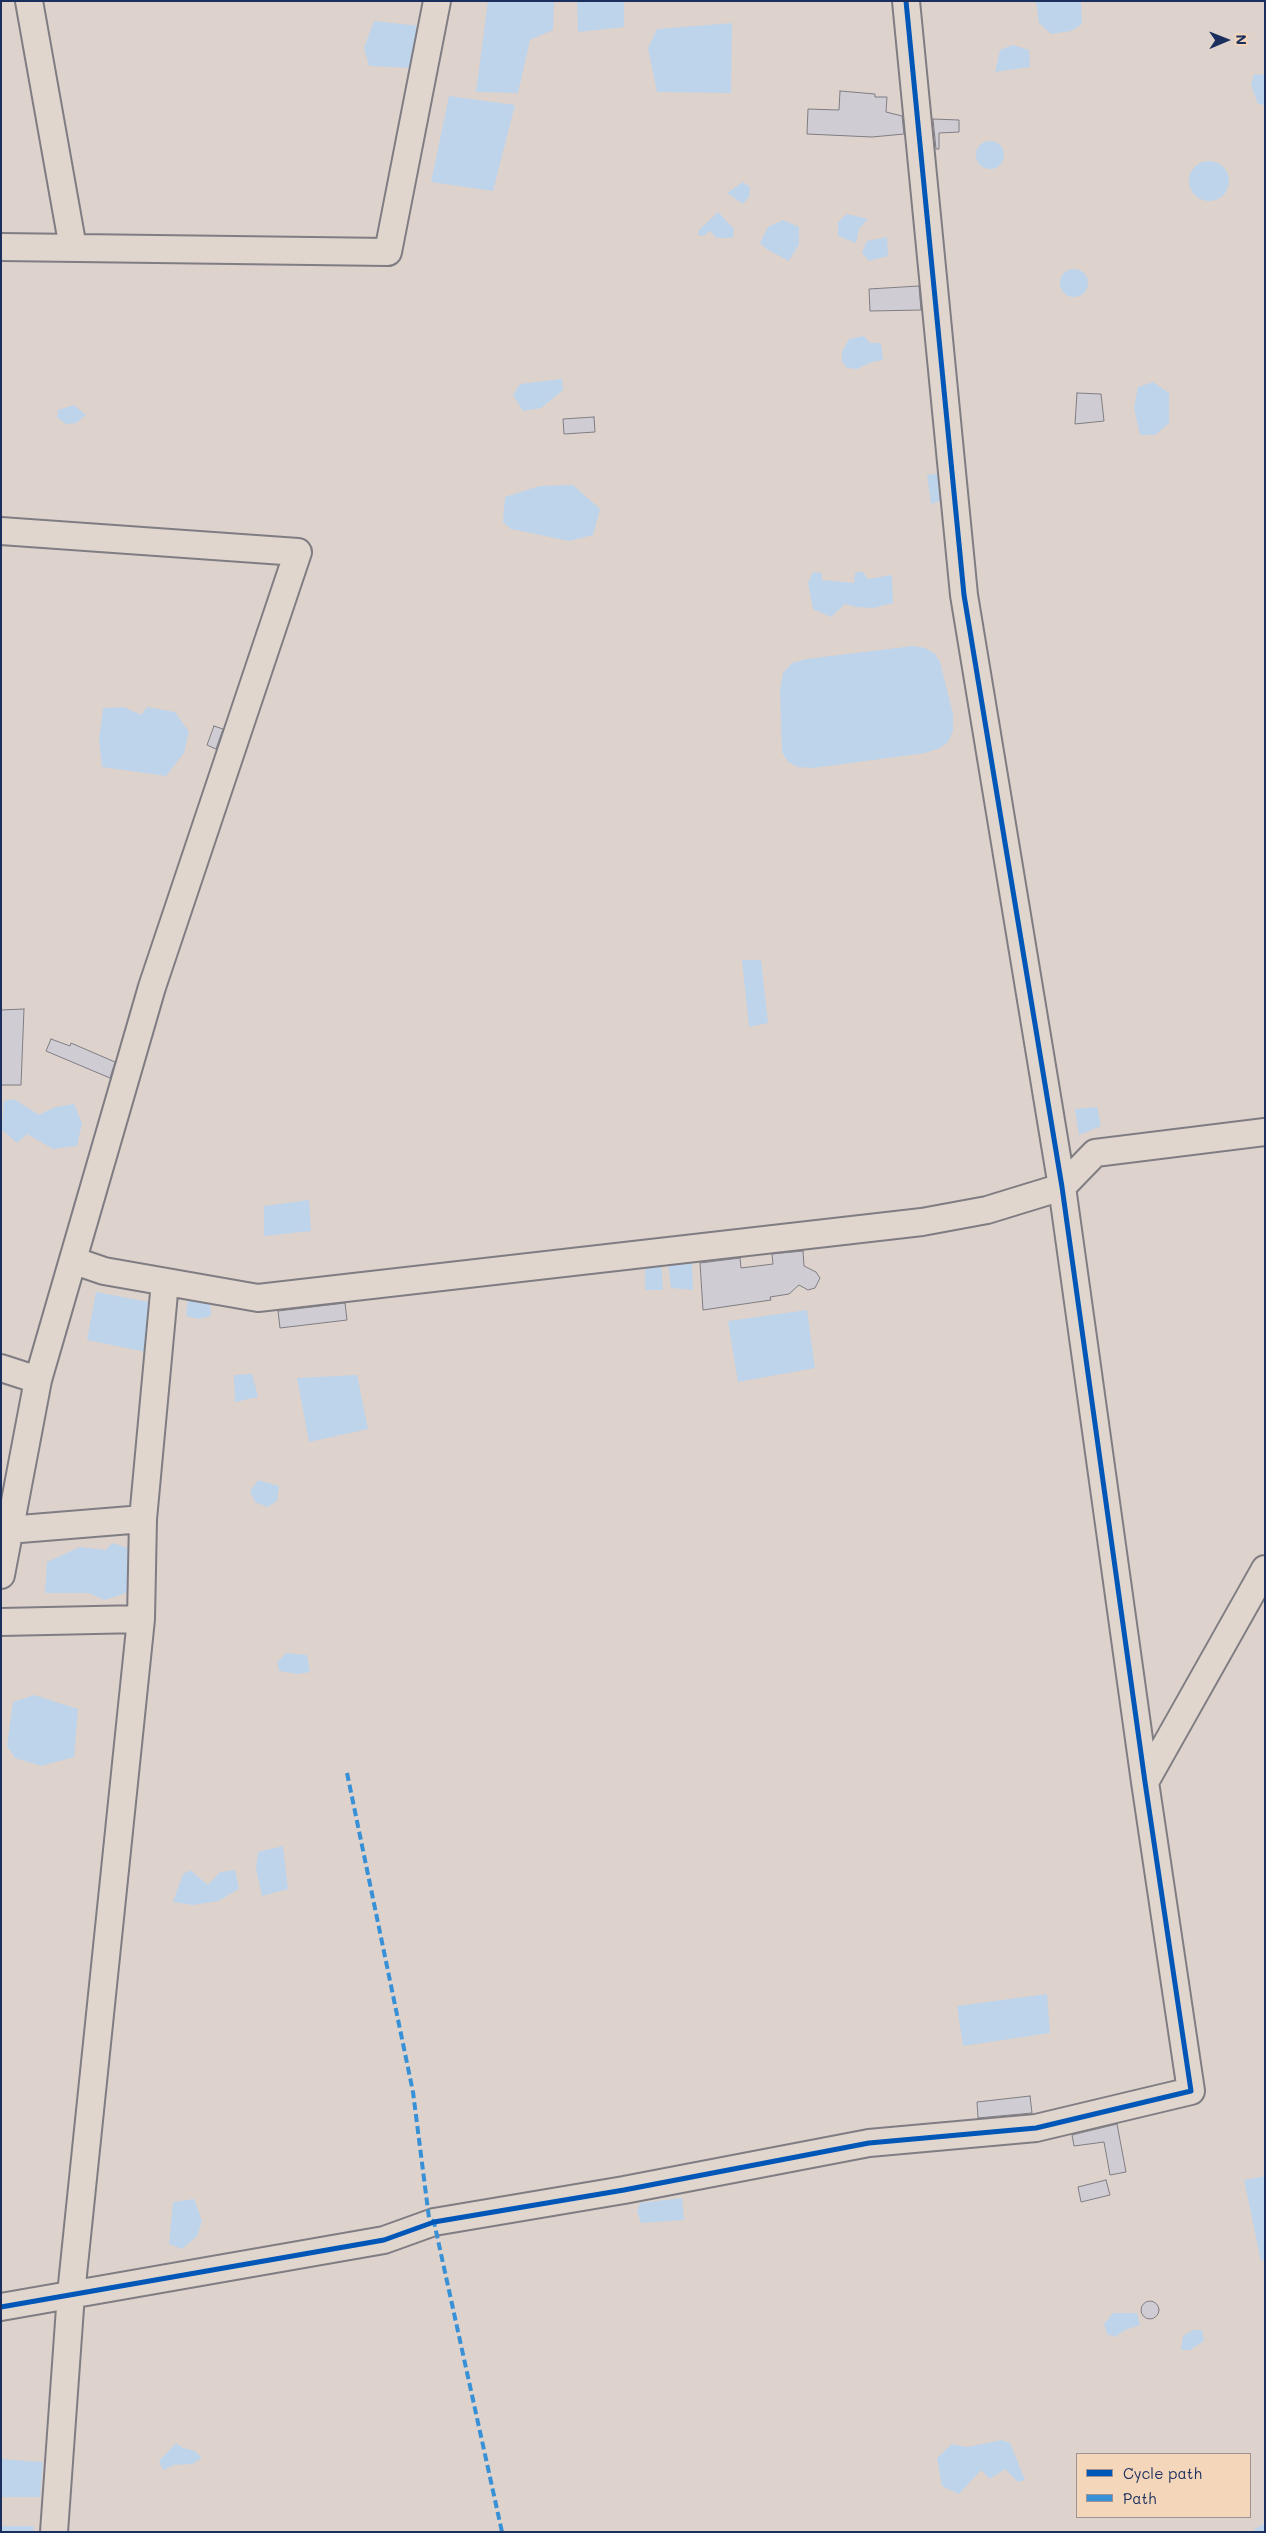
<!DOCTYPE html>
<style>
body{margin:0}
#map{position:relative;width:1266px;height:2533px;overflow:hidden;background:#ded2cc;font-family:Mali,sans-serif}
canvas{display:block}
.frame{position:absolute;inset:0;border:2px solid #1b2f5e;pointer-events:none}
.legend{position:absolute;left:1076px;top:2453px;width:175px;height:65px;box-sizing:border-box;background:#f4d6ba;border:1px solid #9d9395;margin:0;padding:6px 9px;list-style:none;font-size:15px;color:#1b2f5e}
.legend li{display:flex;align-items:center;gap:10px;height:25px}
.legend b{width:25px;border:1px solid #9d9395}
.north{position:absolute;left:1201px;top:15px;width:50px;height:50px;-webkit-text-stroke:4px #f4d6ba;paint-order:stroke;rotate:89deg;font-size:14px;font-weight:700;line-height:20px;text-align:center;color:#1b2f5e}
.north::after{content:'';display:block;margin:auto;width:18px;height:22px;background:#1b2f5e;clip-path:polygon(50% 0,100% 100%,50% 72%,0 100%)}
</style>
<div id="map">
<canvas width="1266" height="2533"></canvas>
<div class="frame"></div>
<ul class="legend">
<li><b style="height:6px;background:#0057b8"></b>Cycle path</li>
<li><b style="height:6px;background:#3891d7"></b>Path</li>
</ul>
<div class="north">N</div>
</div>
<script>
const context = document.querySelector('canvas').getContext('2d');
context.lineJoin = 'round';
function fill(path, color) {
  context.fillStyle = color;
  context.fill(path, 'evenodd');
}
function toPath(rows) {
  const path = new Path2D();
  for (const r of rows) {
    if (r.length === 3) {
      path.moveTo(r[0] + r[2], r[1]);
      path.arc(r[0], r[1], r[2], 0, 2 * Math.PI);
      continue;
    }
    path.moveTo(r[0], r[1]);
    for (let i = 2; i < r.length; i += 2) path.lineTo(r[i], r[i + 1]);
  }
  return path;
}
function stroke(path, color, width, dash) {
  context.strokeStyle = color;
  context.lineWidth = width;
  context.lineCap = dash ? 'butt' : 'round';
  context.setLineDash(dash || []);
  context.stroke(path);
}
fill(toPath([
 [488,1,554,1,553,30,530,40,518,93,476,92],
 [577,1,624,1,624,27,578,32],
 [1036,1,1081,1,1082,24,1071,31,1051,34,1039,23],
 [374,21,420,26,412,68,369,66,364,48],
 [732,23,731,93,657,92,648,48,657,29],
 [1013,45,1029,50,1030,67,995,72,1000,50],
 [1254,74,1265,75,1265,105,1258,104,1251,85],
 [449,96,515,105,493,191,431,182],
 [990,155,14],
 [1209,181,20],
 [743,182,750,187,749,197,743,204,727,193],
 [718,212,734,229,733,238,717,238,710,231,703,236,698,235,699,230],
 [847,214,868,219,859,229,856,243,838,236,838,222],
 [783,220,799,227,799,244,789,261,768,250,760,243,768,227],
 [887,237,888,256,869,261,862,253,867,241],
 [1074,283,14],
 [864,336,870,343,881,343,883,360,872,362,857,369,847,368,842,362,842,352,849,339],
 [562,379,563,390,541,408,523,411,513,395,520,384],
 [1153,382,1169,393,1169,423,1155,435,1140,435,1134,408,1138,387],
 [74,405,86,415,76,423,66,424,57,417,58,410],
 [944,473,946,499,931,504,927,475],
 [573,485,600,509,593,535,569,541,511,529,503,522,505,497,540,486],
 [862,571,868,579,892,575,893,603,873,608,856,607,845,604,831,617,813,609,808,583,813,572,822,573,822,580,854,583,855,573],
 [913,646,925,648,935,654,940,662,953,714,953,731,948,742,940,748,925,753,813,768,798,767,788,762,782,752,780,691,783,673,792,663,806,659],
 [124,707,141,715,147,707,175,712,189,732,184,753,166,776,102,767,99,739,103,708],
 [742,960,761,960,768,1023,749,1027],
 [14,1099,39,1115,55,1107,74,1104,82,1123,77,1146,53,1149,27,1134,17,1143,2,1130,4,1101],
 [1097,1107,1101,1126,1079,1135,1075,1109],
 [309,1200,311,1231,264,1236,264,1206],
 [661,1262,663,1290,645,1290,645,1268],
 [692,1262,693,1290,671,1288,668,1263],
 [96,1292,149,1302,146,1352,87,1340],
 [188,1299,210,1303,211,1316,199,1319,186,1316],
 [807,1310,815,1368,738,1382,728,1321],
 [252,1374,258,1397,235,1402,234,1375],
 [357,1375,368,1429,309,1442,297,1378],
 [258,1480,279,1486,277,1501,267,1507,255,1502,250,1491],
 [112,1543,131,1549,129,1592,105,1600,88,1593,45,1593,47,1562,80,1547,106,1550],
 [286,1653,307,1655,310,1672,298,1674,279,1671,277,1662],
 [34,1695,78,1709,74,1757,41,1766,15,1758,7,1746,13,1702],
 [283,1846,288,1889,262,1896,256,1869,258,1852],
 [190,1870,208,1885,220,1872,235,1870,239,1889,218,1901,193,1905,173,1902,183,1874],
 [1047,1994,1050,2033,963,2046,957,2006],
 [1265,2176,1265,2260,1261,2261,1244,2180],
 [682,2198,684,2220,641,2223,637,2211,640,2203],
 [194,2199,202,2221,197,2236,182,2249,169,2244,173,2202],
 [1113,2313,1137,2313,1140,2325,1125,2330,1115,2337,1107,2334,1104,2324],
 [1193,2330,1202,2330,1204,2341,1190,2350,1181,2350,1183,2336],
 [1002,2440,1010,2443,1025,2480,1018,2482,1005,2469,990,2479,981,2470,959,2494,942,2486,937,2458,952,2444,967,2447],
 [176,2443,183,2448,195,2451,202,2458,192,2464,174,2465,163,2470,159,2461],
 [1,2459,43,2462,40,2497,1,2497],
 [1,2526,34,2526,33,2532,1,2532]
]), '#bdd4eb');
stroke(toPath([
 [1256,2532,1265,2526]
]), '#bdd4eb', 5.5);
const building = toPath([
 [840,91,875,94,875,97,887,97,886,112,902,116,904,134,872,137,807,134,808,109,839,110,840,91],
 [933,119,959,120,959,132,939,133,939,149,936,149,933,119],
 [919,286,921,310,870,311,869,289,919,286],
 [1077,393,1101,394,1104,421,1075,424,1077,393],
 [594,417,595,432,564,434,563,419,594,417],
 [214,726,223,729,216,749,207,745,214,726],
 [24,1009,21,1085,1,1085,1,1010,24,1009],
 [51,1039,70,1046,71,1043,115,1062,110,1078,46,1051,51,1039],
 [803,1251,804,1266,816,1272,820,1278,815,1288,808,1290,799,1285,789,1294,770,1297,771,1300,703,1310,700,1263,740,1258,741,1268,773,1264,772,1254,803,1251],
 [345,1303,347,1320,280,1328,278,1311,345,1303],
 [1030,2096,1032,2113,978,2118,977,2102,1030,2096],
 [1117,2124,1126,2172,1110,2175,1104,2142,1074,2146,1072,2135,1117,2124],
 [1106,2180,1110,2195,1081,2202,1078,2187,1106,2180],
 [1150,2310,9]
]);
fill(building, '#cfccd3');
stroke(building, '#7f7d83', 1);
const minor = toPath([
 [29,1,73,248],
 [1,247,388,252,437,1],
 [1,531,298,552,152,987,38,1380,1,1575],
 [75,1261,104,1271,258,1298,922,1222,987,1210,1062,1187,1095,1153,1265,1132],
 [1,1368,38,1380],
 [8,1530,143,1519],
 [1,1622,141,1619],
 [1145,1782,1265,1569],
 [1,2307,384,2240,434,2222,624,2190,869,2143,1036,2128,1191,2091,1145,1782,1062,1187,964,595,906,1],
 [54,2532,71,2294,141,1619,143,1519,165,1282]
]);
stroke(minor, '#7f7d83', 30);
stroke(minor, '#e1d6cd', 26);
stroke(toPath([
 [347,1773,413,2092,429,2218,434,2222,502,2532]
]), '#3891d7', 4, [8, 4]);
stroke(toPath([
 [1,2307,384,2240,434,2222,624,2190,869,2143,1036,2128,1191,2091,1145,1782,1062,1187,964,595,906,1]
]), '#0057b8', 5);
</script>
